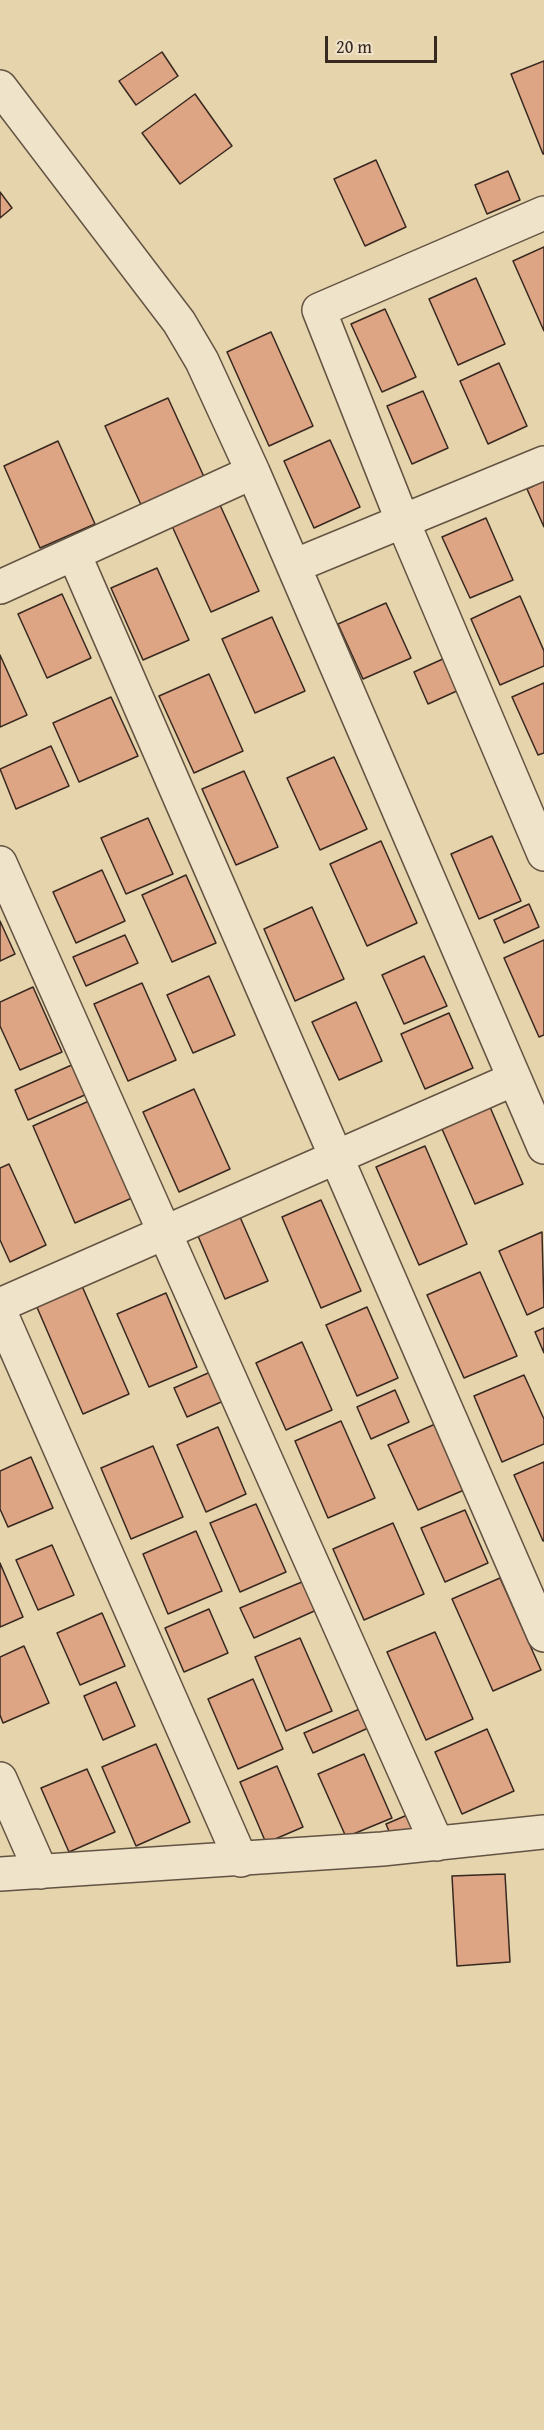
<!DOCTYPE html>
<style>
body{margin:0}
#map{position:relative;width:544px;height:2430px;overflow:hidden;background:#e6d4ac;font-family:"Gentium Book Plus",serif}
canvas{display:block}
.scale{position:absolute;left:325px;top:36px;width:112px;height:27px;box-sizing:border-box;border:3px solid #372820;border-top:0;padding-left:8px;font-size:18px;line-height:21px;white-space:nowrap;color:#372820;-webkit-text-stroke:4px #efe3c9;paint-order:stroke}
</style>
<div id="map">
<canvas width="544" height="2430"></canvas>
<div class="scale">20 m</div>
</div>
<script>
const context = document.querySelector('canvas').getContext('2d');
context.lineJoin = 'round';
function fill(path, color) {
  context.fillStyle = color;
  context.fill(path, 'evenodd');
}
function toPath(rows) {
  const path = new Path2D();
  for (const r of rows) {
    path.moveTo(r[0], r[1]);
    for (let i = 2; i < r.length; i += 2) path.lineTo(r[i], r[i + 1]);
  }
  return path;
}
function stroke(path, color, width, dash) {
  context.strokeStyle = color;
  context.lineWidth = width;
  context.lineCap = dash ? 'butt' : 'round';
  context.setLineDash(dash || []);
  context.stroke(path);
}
const building = toPath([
 [162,52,178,76,136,105,119,81,162,52],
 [544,61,544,154,543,154,511,74,544,61],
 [195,94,232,146,180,184,142,133,195,94],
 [376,160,406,227,365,246,334,179,376,160],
 [508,171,520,200,487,214,475,185,508,171],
 [0,192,12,208,0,218,0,192],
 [544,247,544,331,513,261,544,247],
 [476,278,505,344,458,365,429,299,476,278],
 [385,309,416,377,382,392,351,324,385,309],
 [271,332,313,426,269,446,227,352,271,332],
 [499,363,527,426,488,444,460,381,499,363],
 [423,391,448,448,412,464,387,406,423,391],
 [168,398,205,479,142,507,105,426,168,398],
 [330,440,360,507,314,528,284,461,330,440],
 [58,441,95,524,40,548,4,466,58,441],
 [544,481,544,527,527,489,544,481],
 [220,505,259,591,211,612,172,526,220,505],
 [486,518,513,580,470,598,442,537,486,518],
 [157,568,189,640,143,660,111,588,157,568],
 [62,594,91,658,47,678,18,614,62,594],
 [520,596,544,651,544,666,500,685,471,619,520,596],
 [386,603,411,658,363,679,338,624,386,603],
 [272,617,305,691,255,713,222,639,272,617],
 [0,655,27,715,0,727,0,655],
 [445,658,459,690,428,704,414,672,445,658],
 [209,674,243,751,194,773,159,696,209,674],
 [544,683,544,753,538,755,512,697,544,683],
 [111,697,138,756,79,782,53,723,111,697],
 [51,746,69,786,16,809,0,769,51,746],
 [334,757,367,829,320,850,287,778,334,757],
 [244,771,278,847,236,865,202,789,244,771],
 [148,818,173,874,126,894,101,838,148,818],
 [492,836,521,901,479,919,451,854,492,836],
 [381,841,417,923,367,946,330,864,381,841],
 [102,870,125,921,76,943,53,892,102,870],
 [186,875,216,943,172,962,142,895,186,875],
 [529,904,539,927,504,943,494,920,529,904],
 [312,907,344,979,295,1001,264,929,312,907],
 [0,921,15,954,0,961,0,921],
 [125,935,138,963,86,986,73,957,125,935],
 [544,940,544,1035,539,1037,504,958,544,940],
 [424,956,447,1006,404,1024,382,975,424,956],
 [209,976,235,1035,193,1053,167,995,209,976],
 [142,983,176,1060,128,1081,94,1004,142,983],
 [33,987,62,1052,20,1070,0,1026,0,1002,33,987],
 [356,1002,382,1061,339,1080,312,1022,356,1002],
 [449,1013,473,1068,425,1089,401,1034,449,1013],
 [74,1064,87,1094,28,1120,15,1090,74,1064],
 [194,1089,230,1169,179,1192,143,1112,194,1089],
 [89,1101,132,1198,75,1223,33,1126,89,1101],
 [490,1107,523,1184,475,1204,442,1129,490,1107],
 [425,1146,467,1244,419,1265,376,1167,425,1146],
 [9,1164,46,1245,10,1262,0,1240,0,1168,9,1164],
 [321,1200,361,1291,321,1308,282,1217,321,1200],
 [240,1217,268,1281,225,1299,198,1236,240,1217],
 [542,1232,544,1307,527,1315,499,1251,542,1232],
 [480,1272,517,1356,464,1378,427,1295,480,1272],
 [82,1286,129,1394,83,1414,36,1305,82,1286],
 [166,1293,197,1367,149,1387,117,1314,166,1293],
 [367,1307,398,1378,357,1396,326,1325,367,1307],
 [544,1328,544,1353,535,1332,544,1328],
 [302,1342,332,1410,286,1430,256,1363,302,1342],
 [215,1370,228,1399,187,1417,174,1388,215,1370],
 [524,1375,544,1419,544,1444,502,1462,474,1396,524,1375],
 [395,1390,409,1422,371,1439,357,1407,395,1390],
 [341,1421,375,1498,328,1518,295,1441,341,1421],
 [442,1421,471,1487,418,1510,388,1445,442,1421],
 [218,1427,246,1494,206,1512,177,1445,218,1427],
 [153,1446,183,1517,131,1539,101,1468,153,1446],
 [31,1457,53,1508,8,1527,0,1509,0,1471,31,1457],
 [544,1462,544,1541,543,1541,514,1475,544,1462],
 [256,1504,286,1572,240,1592,210,1523,256,1504],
 [465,1510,488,1563,445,1582,421,1528,465,1510],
 [393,1523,424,1594,364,1620,333,1549,393,1523],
 [196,1531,222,1591,168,1614,143,1554,196,1531],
 [52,1545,74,1595,38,1610,16,1560,52,1545],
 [0,1563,23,1617,0,1627,0,1563],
 [500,1578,541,1670,493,1691,452,1599,500,1578],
 [309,1579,321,1608,254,1638,240,1608,309,1579],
 [209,1609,228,1653,184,1672,165,1628,209,1609],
 [102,1613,125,1666,80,1685,57,1633,102,1613],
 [435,1632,473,1719,426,1740,387,1652,435,1632],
 [300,1638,332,1711,286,1731,255,1657,300,1638],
 [24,1646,49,1703,3,1723,0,1715,0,1657,24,1646],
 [253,1679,283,1749,238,1769,208,1699,253,1679],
 [116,1682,135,1726,103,1740,84,1696,116,1682],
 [369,1705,377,1724,313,1753,304,1733,369,1705],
 [487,1729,514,1791,462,1814,435,1752,487,1729],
 [156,1744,190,1822,136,1846,102,1767,156,1744],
 [364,1754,392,1818,346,1837,318,1774,364,1754],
 [277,1766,303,1827,266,1843,240,1782,277,1766],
 [87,1769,115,1832,69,1852,41,1788,87,1769],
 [412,1813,418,1830,393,1841,386,1824,412,1813],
 [505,1874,510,1962,457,1966,452,1876,505,1874]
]);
fill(building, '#dea585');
stroke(building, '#372820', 1.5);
const minor = toPath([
 [0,87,179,322,202,361,253,472,544,1147],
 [544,213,319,310,403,522,544,854],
 [74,554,544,1635],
 [294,566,544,463],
 [0,587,253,472],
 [0,863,437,1844],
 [0,1305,514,1079],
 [0,1312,241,1860],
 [0,1779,41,1872],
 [0,1874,382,1849,544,1832]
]);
stroke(minor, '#635343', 36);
stroke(minor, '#efe3c9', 33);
</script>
